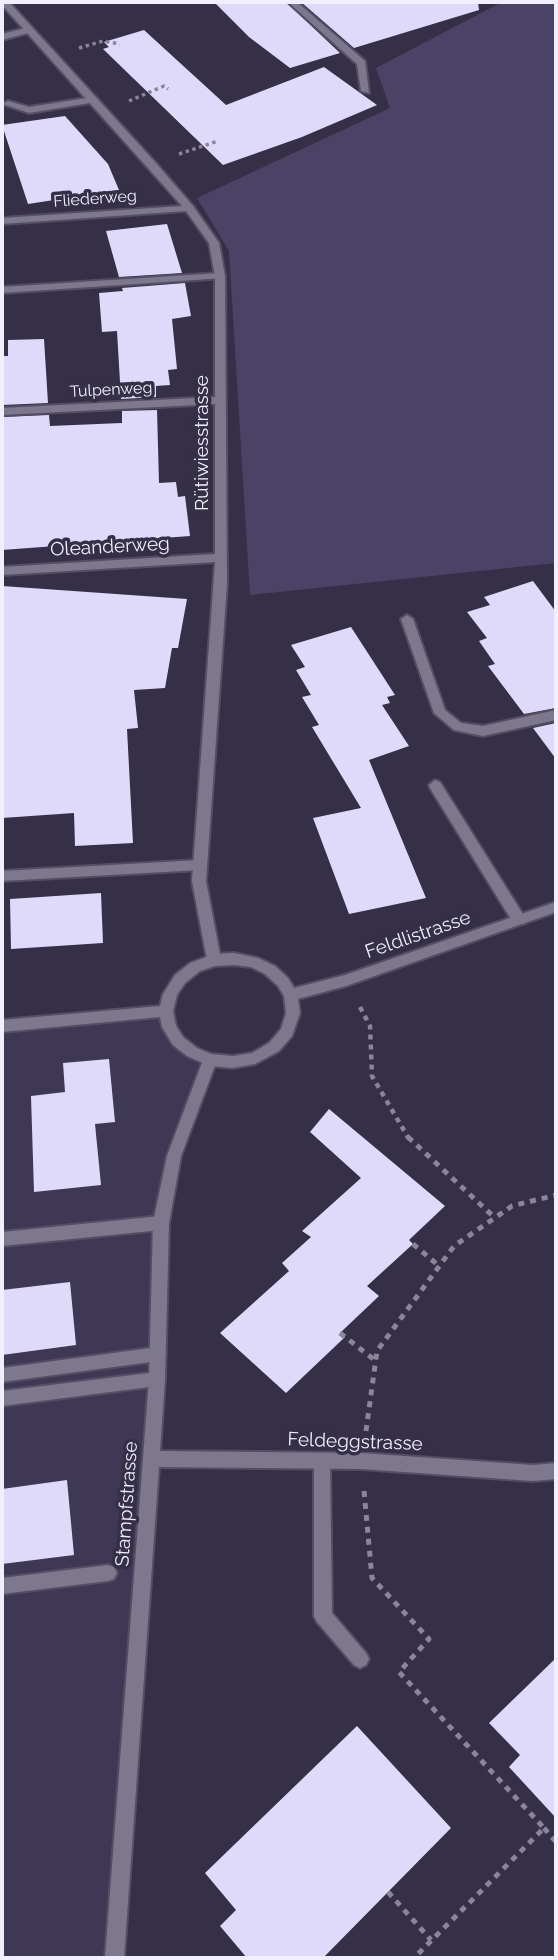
<!DOCTYPE html>
<meta charset="utf-8">
<style>
body{margin:0}
#map{position:relative;width:558px;height:1960px;overflow:hidden;background:#352f47;font-family:Raleway,sans-serif}
canvas{display:block}
.frame{position:absolute;inset:0;border:4px solid #f1eefe;pointer-events:none}
</style>
<div id="map">
<canvas width="558" height="1960"></canvas>
<div class="frame"></div>
</div>
<script>
const context = document.querySelector('canvas').getContext('2d');
context.lineJoin = 'round';
function fill(path, color) {
  context.fillStyle = color;
  context.fill(path, 'evenodd');
}
function toPath(rows) {
  const path = new Path2D();
  for (const r of rows) {
    path.moveTo(r[0], r[1]);
    for (let i = 2; i < r.length; i += 2) path.lineTo(r[i], r[i + 1]);
  }
  return path;
}
function stroke(path, color, width, dash) {
  context.strokeStyle = color;
  context.lineWidth = width;
  context.lineCap = dash ? 'butt' : 'round';
  context.setLineDash(dash || []);
  context.stroke(path);
}
function write(font, color, halo, rows, align = 'center') {
  context.font = font + ' Raleway,sans-serif';
  context.lineWidth = 7;
  context.setLineDash([]);
  context.textBaseline = 'middle';
  context.strokeStyle = halo;
  context.fillStyle = color;
  for (const [text, x, y, turn = 0] of rows) {
    context.save();
    context.translate(x, y);
    context.rotate((+turn || 0) * Math.PI / 180);
    context.textAlign = isNaN(turn) ? turn : align;
    if (halo) context.strokeText(text, 0, 0);
    context.fillText(text, 0, 0);
    context.restore();
  }
}
fill(toPath([
 [166,1011,169,1027,210,1060,161,1223,157,1379,114,1958,2,1958,2,1026]
]), '#3f3855');
fill(toPath([
 [502,2,556,2,556,563,250,595,229,251,197,198,390,108,376,68]
]), '#4b4366');
fill(toPath([
 [214,2,286,2,340,53,290,68,249,37],
 [301,2,478,2,479,10,354,48],
 [144,30,226,105,324,67,377,105,302,137,223,165,103,49,109,47,104,42],
 [65,116,108,164,119,190,28,204,2,125],
 [167,224,182,273,119,277,106,231],
 [185,283,191,316,172,319,177,369,168,370,170,385,156,386,156,397,121,399,117,331,102,332,99,293,123,291,122,288],
 [44,339,48,403,2,405,2,356,8,356,8,340],
 [157,410,159,483,176,482,178,497,185,496,190,536,2,550,2,417,49,415,50,426,122,423,122,411],
 [533,581,556,612,556,708,524,714,488,666,495,664,479,641,487,638,467,612,490,605,484,597],
 [2,586,187,599,178,648,172,648,165,688,134,690,138,728,127,729,133,843,75,846,74,813,2,818],
 [351,627,395,695,387,697,390,703,382,705,409,746,369,760,426,898,349,914,313,818,361,808,312,727,319,725,302,697,311,695,296,670,305,667,291,645],
 [556,723,556,759,533,728],
 [101,893,103,943,11,949,10,899],
 [109,1059,115,1122,95,1124,101,1185,34,1192,31,1096,65,1092,63,1063],
 [329,1109,445,1206,409,1240,413,1244,367,1286,379,1296,340,1333,345,1337,286,1393,220,1333,289,1271,282,1263,311,1237,302,1231,361,1178,310,1132],
 [70,1282,76,1345,2,1355,2,1290],
 [67,1480,74,1555,2,1564,2,1489],
 [556,1658,556,1818,509,1767,520,1755,489,1723],
 [357,1726,451,1828,323,1958,247,1958,220,1926,236,1910,205,1873]
]), '#e0dafa');
const service = toPath([
 [29,27,32,28,32,32,2,40,2,34,29,27],
 [93,97,98,100,96,102,29,113,3,104,8,101,29,107,93,97],
 [220,273,224,274,224,278,2,293,2,287,220,273],
 [407,615,413,619,445,710,461,723,483,726,556,710,556,720,483,736,454,730,434,713,401,619,407,615],
 [435,780,440,782,524,916,526,920,524,924,514,924,430,788,429,785,435,780],
 [200,860,207,865,200,870,2,881,2,871,200,860],
 [161,1216,166,1218,169,1223,166,1228,161,1230,2,1246,2,1232,161,1216],
 [158,1347,164,1349,166,1354,164,1359,158,1361,2,1382,2,1368,158,1347],
 [157,1372,163,1374,165,1379,163,1384,157,1386,2,1406,2,1391,157,1372],
 [322,1453,328,1455,330,1461,332,1613,366,1653,369,1659,366,1665,360,1668,354,1665,317,1622,314,1616,314,1461,316,1455,322,1453],
 [108,1565,114,1567,117,1573,114,1579,108,1581,2,1594,2,1578,108,1565]
]);
const minor = toPath([
 [2,2,9,2,155,162,193,206,219,243,225,276,227,584,206,881,221,960,219,964,214,966,209,964,207,960,192,881,215,562,2,575,2,567,215,554,215,404,2,415,2,408,215,397,215,276,209,243,186,211,2,224,2,218,182,206,2,5,2,2],
 [288,2,297,2,365,61,369,93,361,91,357,64,288,2],
 [210,1054,215,1056,217,1060,181,1156,169,1223,165,1379,160,1451,361,1453,533,1465,556,1463,556,1479,533,1481,361,1469,159,1467,124,1958,105,1958,149,1379,153,1223,167,1156,203,1060,205,1056,210,1054]
]);
const tertiary = toPath([
 [556,902,556,912,346,986,298,999,300,1013,292,1036,279,1051,255,1064,233,1068,210,1066,187,1056,173,1045,162,1027,160,1017,2,1032,2,1020,160,1006,163,994,175,975,190,963,214,954,234,953,258,958,275,966,288,978,294,988,345,975,556,902],
 [234,965,251,967,265,974,278,986,284,996,286,1013,281,1029,269,1043,252,1053,233,1056,211,1054,197,1048,183,1037,176,1026,173,1011,177,995,185,983,200,971,215,966,234,965]
]);
stroke(service, '#534e64', 4);
stroke(minor, '#534e64', 4);
stroke(tertiary, '#534e64', 4);
stroke(toPath([
 [79,48,103,41,120,44],
 [129,101,164,86,168,89],
 [179,154,218,141]
]), '#8a8599', 3.5, [3.5, 3.5]);
stroke(toPath([
 [360,1007,370,1026,372,1076,409,1139]
]), '#8a8599', 4.5, [5, 5]);
stroke(toPath([
 [408,1137,495,1218],
 [413,1244,439,1266],
 [340,1333,376,1361],
 [366,1431,377,1351,454,1246,512,1206,556,1195],
 [364,1491,372,1578,429,1639,399,1672,544,1828,414,1958],
 [544,1828,556,1842],
 [388,1892,431,1940]
]), '#8a8599', 5, [6, 6]);
fill(service, '#7d788e');
fill(minor, '#7d788e');
fill(tertiary, '#7d788e');
write('16px', '#f1eefe', '#352f47', [
 ["Fliederweg",95,199,-4],
 ["Tulpenweg",111,390,-3]
]);
write('19px', '#f1eefe', '#352f47', [
 ["Rütiwiesstrasse",202,443,-90],
 ["Oleanderweg",110,547,-3],
 ["Feldlistrasse",418,935,-19],
 ["Feldeggstrasse",355,1442,2],
 ["Stampfstrasse",127,1504,-86]
]);
</script>
